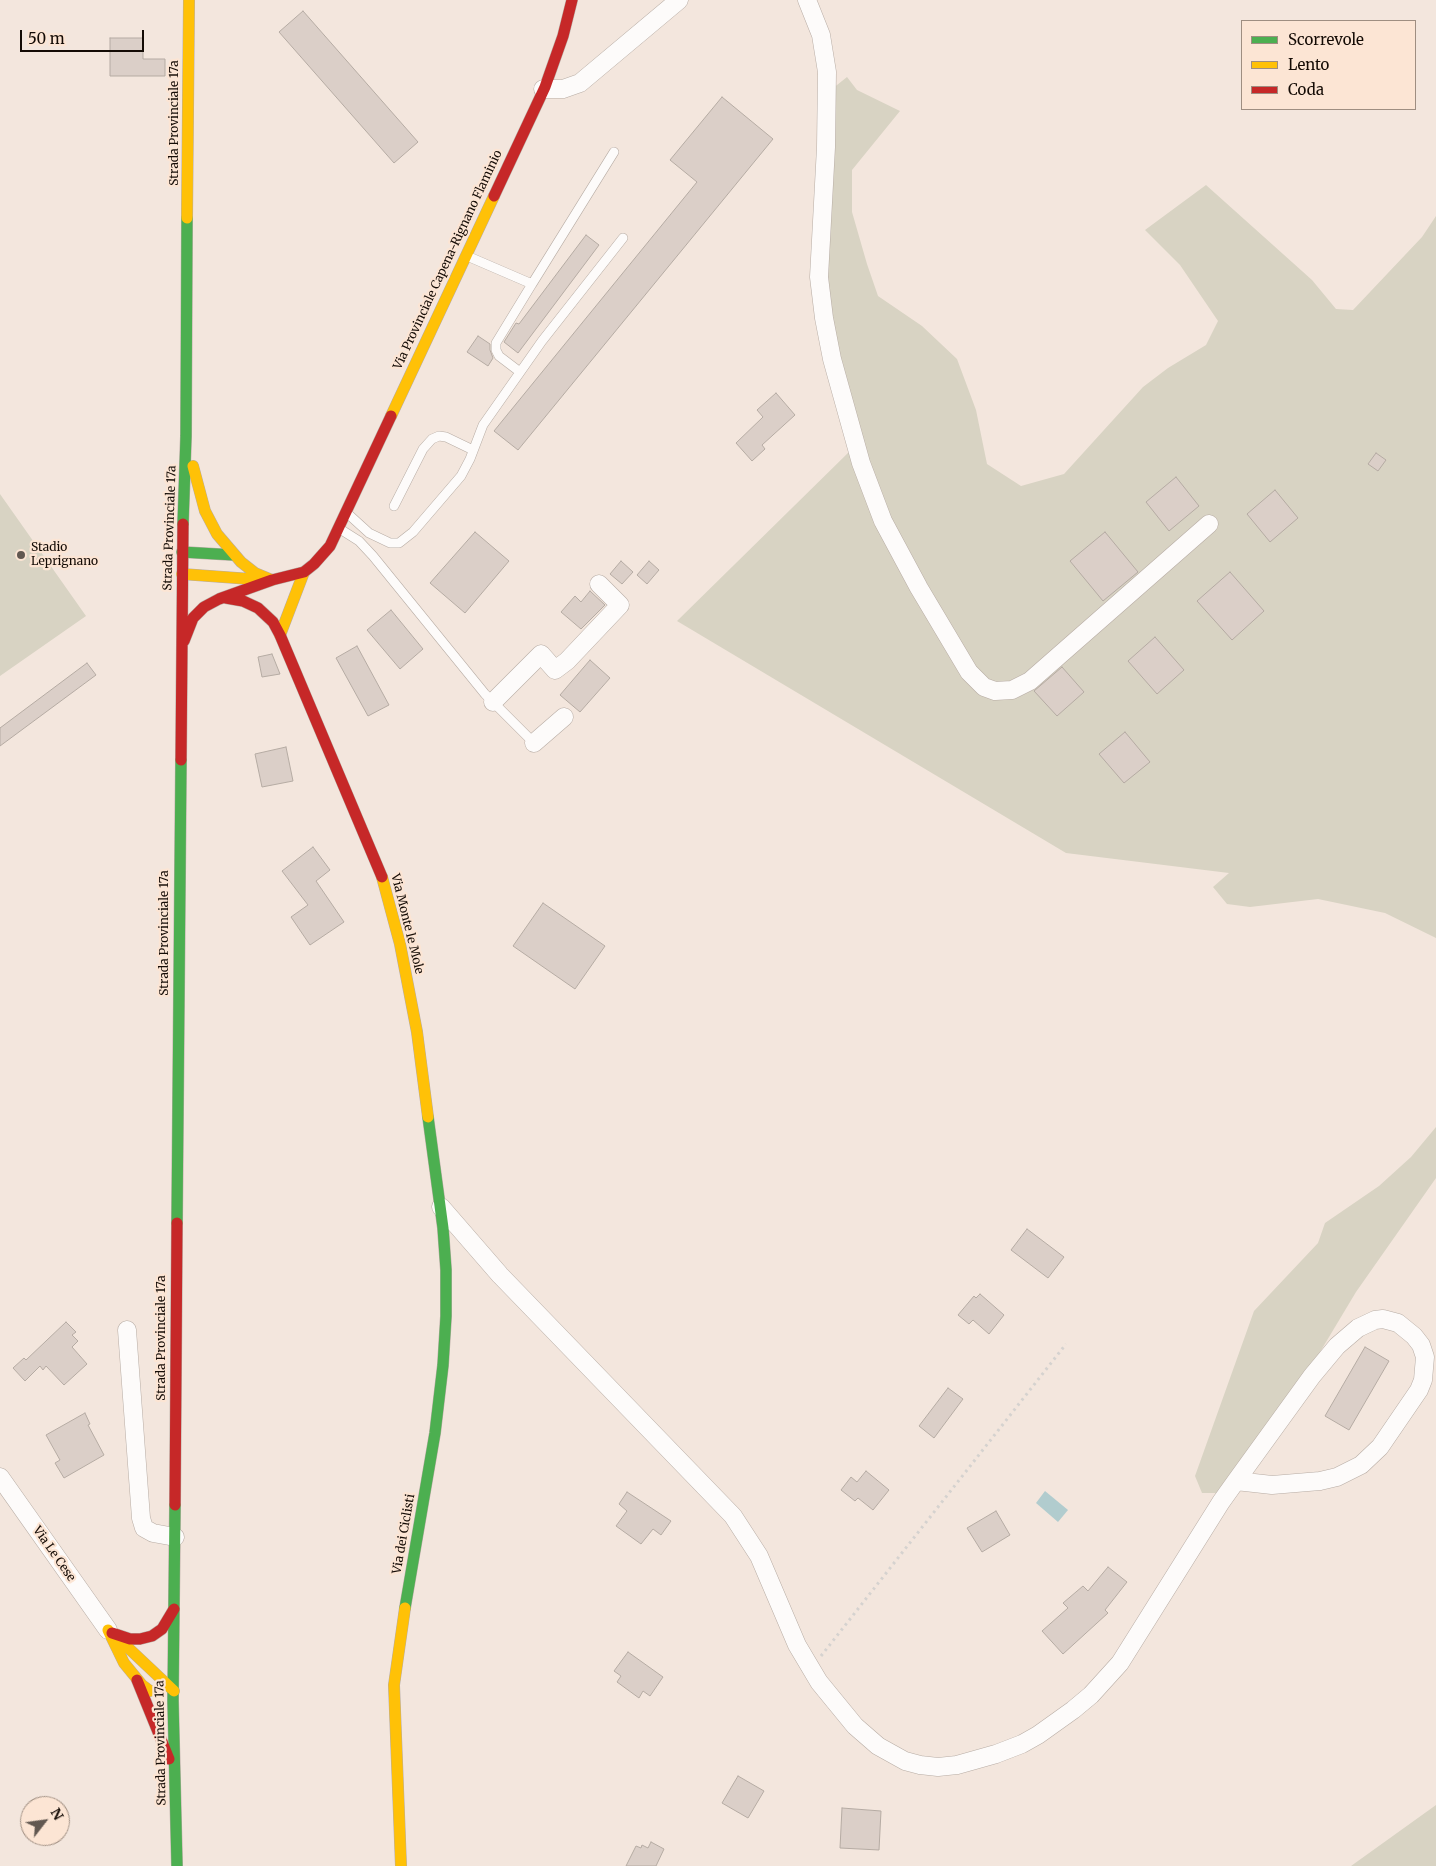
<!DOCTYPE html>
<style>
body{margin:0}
#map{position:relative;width:1436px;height:1866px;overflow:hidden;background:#f3e6dd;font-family:Merriweather,serif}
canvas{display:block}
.legend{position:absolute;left:1241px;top:20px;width:175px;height:90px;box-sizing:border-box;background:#fce5d4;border:1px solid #9f8e81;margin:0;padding:6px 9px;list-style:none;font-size:15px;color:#140b05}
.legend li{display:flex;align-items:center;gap:10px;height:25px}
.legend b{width:25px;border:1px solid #9f8e81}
.north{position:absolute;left:20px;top:1796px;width:50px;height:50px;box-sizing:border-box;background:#fce5d4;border:1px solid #9f8e81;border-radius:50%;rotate:60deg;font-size:14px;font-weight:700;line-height:20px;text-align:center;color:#140b05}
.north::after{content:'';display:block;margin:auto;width:18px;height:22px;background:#625851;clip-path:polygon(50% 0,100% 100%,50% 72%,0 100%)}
.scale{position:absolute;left:20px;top:30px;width:124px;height:22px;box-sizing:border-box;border:2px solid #140b05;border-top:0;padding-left:6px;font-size:15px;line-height:18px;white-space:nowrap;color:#140b05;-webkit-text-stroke:4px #fce5d4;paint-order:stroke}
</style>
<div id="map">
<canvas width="1436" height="1866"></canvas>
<ul class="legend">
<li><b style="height:6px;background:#4caf50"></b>Scorrevole</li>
<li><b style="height:6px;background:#ffc107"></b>Lento</li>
<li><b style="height:6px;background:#c62828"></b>Coda</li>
</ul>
<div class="north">N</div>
<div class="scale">50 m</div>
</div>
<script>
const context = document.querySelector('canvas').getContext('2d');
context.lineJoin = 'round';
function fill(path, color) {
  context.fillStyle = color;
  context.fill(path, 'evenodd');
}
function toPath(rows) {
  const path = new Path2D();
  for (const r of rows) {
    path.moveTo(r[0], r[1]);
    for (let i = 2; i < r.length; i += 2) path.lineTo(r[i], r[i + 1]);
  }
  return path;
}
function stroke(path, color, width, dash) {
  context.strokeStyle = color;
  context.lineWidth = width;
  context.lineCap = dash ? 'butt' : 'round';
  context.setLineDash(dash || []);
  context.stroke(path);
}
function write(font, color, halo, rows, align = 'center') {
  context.font = font + ' Merriweather,serif';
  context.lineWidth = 4.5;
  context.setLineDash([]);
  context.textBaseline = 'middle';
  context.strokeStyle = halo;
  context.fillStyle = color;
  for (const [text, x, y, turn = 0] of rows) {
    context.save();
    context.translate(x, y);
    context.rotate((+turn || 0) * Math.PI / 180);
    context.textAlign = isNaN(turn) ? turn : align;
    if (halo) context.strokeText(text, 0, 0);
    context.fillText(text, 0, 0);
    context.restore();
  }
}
fill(toPath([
 [847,77,857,90,900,111,852,170,852,212,867,264,878,296,922,326,957,359,976,410,987,464,1021,486,1064,474,1143,387,1168,368,1206,345,1218,321,1180,265,1145,230,1206,185,1312,280,1336,309,1353,310,1422,237,1436,216,1436,938,1385,913,1318,899,1250,907,1227,904,1213,887,1229,873,1066,853,677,621,850,451,823,281,832,89],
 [0,494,86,616,0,676],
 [1436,1127,1436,1178,1356,1292,1320,1352,1223,1488,1216,1493,1202,1493,1195,1476,1254,1311,1318,1243,1325,1223,1379,1186,1411,1157],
 [1436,1805,1436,1866,1351,1866]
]), '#d8d3c3');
fill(toPath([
 [1045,1491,1068,1510,1058,1522,1036,1503]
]), '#b1ccce');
const building = toPath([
 [303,11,418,142,394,163,279,32,303,11],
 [110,38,143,38,143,59,165,59,165,76,110,76,110,38],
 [722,97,773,139,518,450,494,431,697,182,670,160,722,97],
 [586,235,599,245,518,353,504,342,516,323,519,324,586,235],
 [478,336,490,344,490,350,493,358,488,366,467,352,478,336],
 [776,393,795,415,762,445,765,449,752,461,736,443,763,417,757,410,776,393],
 [1376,453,1386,460,1378,471,1368,464,1376,453],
 [1176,477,1199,506,1169,531,1146,502,1176,477],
 [1275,490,1298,518,1270,542,1247,514,1275,490],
 [475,532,509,561,465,613,430,583,475,532],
 [1105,532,1138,572,1103,601,1070,561,1105,532],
 [621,561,633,572,622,584,610,574,621,561],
 [649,561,659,570,647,584,637,575,649,561],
 [1230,572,1264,611,1232,640,1197,601,1230,572],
 [590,591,605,605,581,629,561,612,575,596,581,602,590,591],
 [391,610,423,649,400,669,367,630,391,610],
 [1155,637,1184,670,1157,694,1128,661,1155,637],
 [357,646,389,705,368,716,336,658,357,646],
 [272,654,280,674,262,677,258,657,272,654],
 [590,660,610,678,580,712,560,695,590,660],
 [87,663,96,675,0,746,0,728,87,663],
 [1062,667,1084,692,1057,716,1034,691,1062,667],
 [1125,732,1150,762,1124,783,1099,754,1125,732],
 [286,747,293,781,262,787,255,754,286,747],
 [313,847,330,870,316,881,344,922,310,945,291,917,308,905,282,871,313,847],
 [543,903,605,946,575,989,513,946,543,903],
 [1027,1229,1064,1257,1048,1278,1011,1250,1027,1229],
 [980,1294,1004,1315,989,1334,973,1320,969,1324,958,1315,974,1296,976,1298,980,1294],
 [66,1322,76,1332,72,1335,78,1341,72,1347,87,1364,64,1385,46,1366,43,1370,40,1366,25,1381,13,1368,24,1358,26,1360,66,1322],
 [1365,1347,1389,1361,1349,1430,1325,1416,1365,1347],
 [948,1388,963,1399,934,1438,919,1426,948,1388],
 [85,1413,90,1424,88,1425,104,1455,64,1478,55,1463,60,1460,46,1435,85,1413],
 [866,1471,889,1490,873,1510,858,1498,855,1501,841,1490,851,1477,857,1482,866,1471],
 [627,1492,671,1521,661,1535,653,1529,641,1544,616,1526,627,1511,619,1504,627,1492],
 [996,1511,1010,1535,982,1552,967,1528,996,1511],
 [1108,1567,1127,1582,1105,1610,1108,1613,1063,1654,1042,1631,1068,1608,1063,1603,1083,1586,1088,1591,1108,1567],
 [628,1652,663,1677,650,1696,643,1691,639,1698,617,1682,621,1676,614,1671,628,1652],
 [738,1776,764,1791,748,1818,722,1803,738,1776],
 [842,1808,881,1811,879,1850,840,1848,842,1808],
 [651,1842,664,1849,656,1866,626,1866,636,1846,641,1848,642,1845,648,1848,651,1842]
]);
fill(building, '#dbcfc8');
stroke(building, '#b5aba3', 1);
const lane = toPath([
 [467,256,532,284,614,152],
 [520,372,499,356,496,350,496,343,532,284],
 [394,506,423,449,432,439,439,436,446,437,473,450],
 [347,513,369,533,390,543,399,543,413,532,461,476,470,459,483,425,542,341,623,238],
 [340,529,359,541,373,556,485,694,534,743]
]);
const street = toPath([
 [807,0,821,35,827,72,826,147,819,277,824,318,832,359,861,463,883,521,919,588,969,672,984,687,995,691,1012,690,1030,681,1209,524],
 [543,89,563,89,580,83,679,0],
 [493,702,541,654,555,670,567,661,620,605,599,584],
 [534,743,564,717],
 [441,1207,500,1275,733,1516,759,1556,797,1645,819,1682,855,1726,878,1746,905,1761,920,1765,938,1767,957,1765,996,1754,1022,1744,1038,1735,1073,1710,1091,1695,1120,1663,1221,1502,1236,1481,1312,1376,1337,1346,1358,1328,1375,1320,1383,1319,1398,1323,1414,1336,1421,1345,1425,1357,1423,1380,1419,1390,1380,1447,1361,1465,1337,1477,1320,1481,1272,1485,1236,1481],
 [127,1330,141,1518,144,1528,153,1533,175,1537],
 [0,1477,108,1630]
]);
const fast = toPath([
 [183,524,186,436,187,218],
 [182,552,234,555],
 [177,1223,181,760],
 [175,1505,173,1701,177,1866],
 [405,1608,435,1433,443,1365,446,1316,446,1270,443,1228,428,1117]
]);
const slow = toPath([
 [187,218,189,0],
 [391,416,494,196],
 [193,466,205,511,217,534,241,562,255,573,272,580],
 [182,574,264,580],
 [280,635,304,572],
 [382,877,400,944,417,1032,428,1117],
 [108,1630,124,1663,142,1685,150,1691],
 [123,1643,174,1691],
 [401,1866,394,1685,405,1608]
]);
const jam = toPath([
 [494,196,545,87,563,36,572,0],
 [226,598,243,601,258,608,273,622,280,635,382,877],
 [184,641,193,618,204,607,219,599,272,580,304,572,314,564,330,546,391,416],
 [181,760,183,524],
 [175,1505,177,1223],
 [112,1633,130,1639,140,1639,152,1636,162,1629,174,1609],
 [137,1680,169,1759]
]);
stroke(lane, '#b7aca4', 10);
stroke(street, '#b7aca4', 19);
stroke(fast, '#b7aca4', 12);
stroke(slow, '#b7aca4', 12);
stroke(jam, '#b7aca4', 12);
stroke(toPath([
 [821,1656,1066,1344]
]), '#d5d2cf', 3, [2.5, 4]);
stroke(lane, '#fdfbfa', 9);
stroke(street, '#fdfbfa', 18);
stroke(fast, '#4caf50', 11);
stroke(slow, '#ffc107', 11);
stroke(jam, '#c62828', 11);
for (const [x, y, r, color] of [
 [21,555,5,"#625851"]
]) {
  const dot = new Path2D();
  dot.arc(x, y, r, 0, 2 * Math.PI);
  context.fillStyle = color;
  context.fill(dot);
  stroke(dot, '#fce5d4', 2);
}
write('12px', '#140b05', '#fce5d4', [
 ["Strada Provinciale 17a",175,123,-90],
 ["Via Provinciale Capena-Rignano Flaminio",448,260,-65],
 ["Strada Provinciale 17a",170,528,-88],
 ["Via Monte le Mole",407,924,76],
 ["Strada Provinciale 17a",165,933,-90],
 ["Strada Provinciale 17a",162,1338,-90],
 ["Via dei Ciclisti",404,1534,-80],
 ["Via Le Cese",54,1554,55],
 ["Strada Provinciale 17a",161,1743,-91]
]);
write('12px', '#140b05', '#fce5d4', [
 ["Stadio",31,548],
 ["Leprignano",31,562]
], 'left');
</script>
